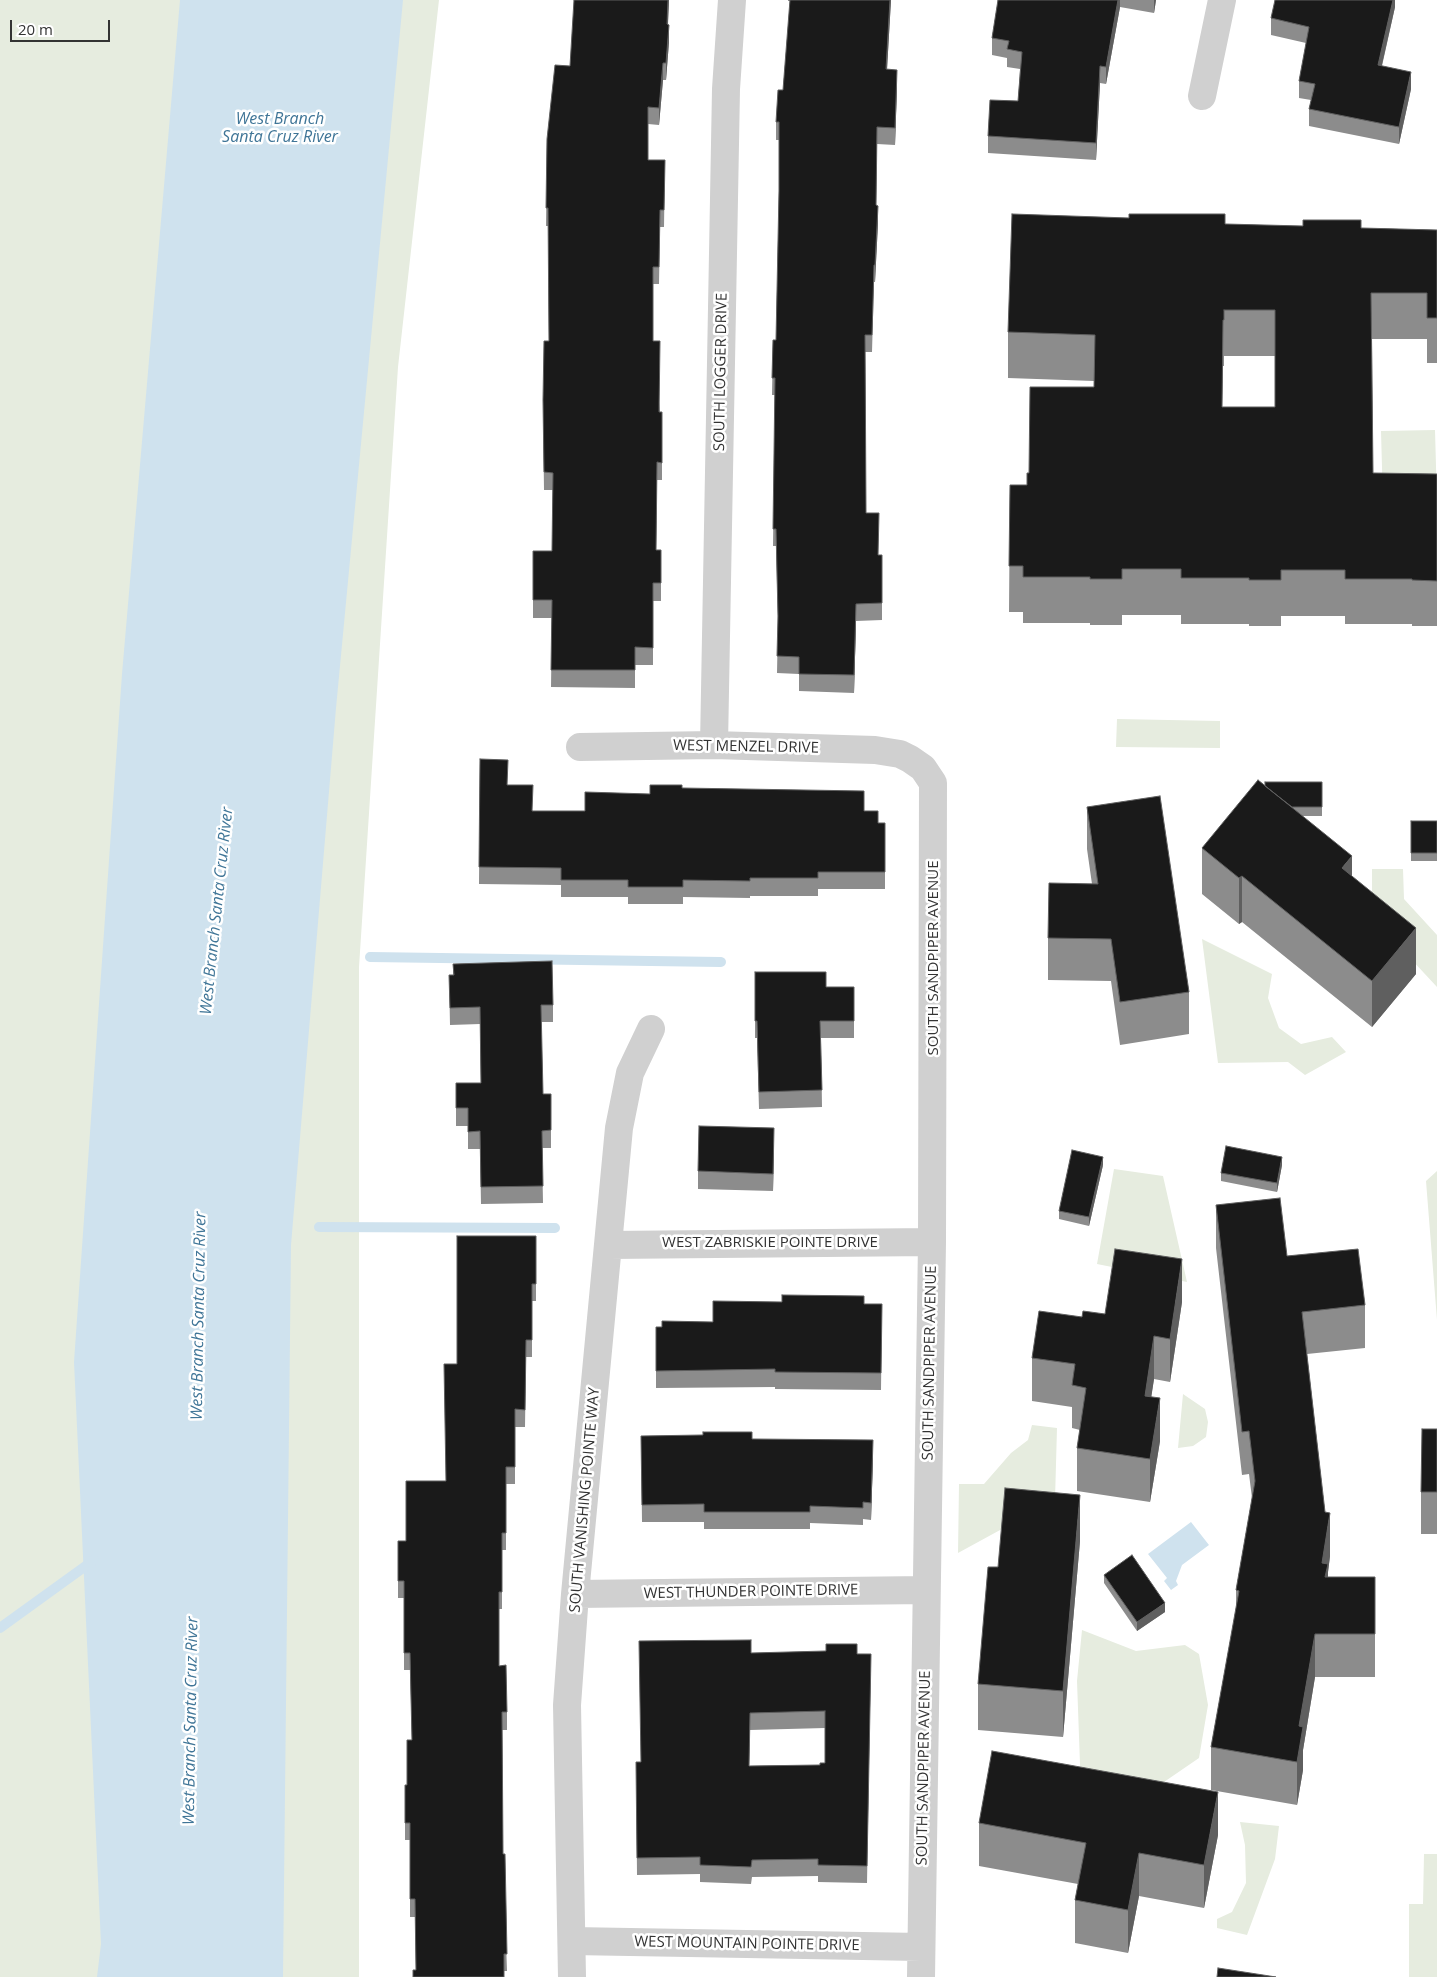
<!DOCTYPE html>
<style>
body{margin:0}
#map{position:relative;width:1437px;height:1977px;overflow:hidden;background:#fff;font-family:"Open Sans",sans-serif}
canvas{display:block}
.scale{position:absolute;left:10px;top:20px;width:100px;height:22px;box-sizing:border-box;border:2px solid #333;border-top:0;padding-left:6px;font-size:15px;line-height:18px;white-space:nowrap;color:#333;-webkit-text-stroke:4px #fff;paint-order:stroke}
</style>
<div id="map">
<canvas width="1437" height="1977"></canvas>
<div class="scale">20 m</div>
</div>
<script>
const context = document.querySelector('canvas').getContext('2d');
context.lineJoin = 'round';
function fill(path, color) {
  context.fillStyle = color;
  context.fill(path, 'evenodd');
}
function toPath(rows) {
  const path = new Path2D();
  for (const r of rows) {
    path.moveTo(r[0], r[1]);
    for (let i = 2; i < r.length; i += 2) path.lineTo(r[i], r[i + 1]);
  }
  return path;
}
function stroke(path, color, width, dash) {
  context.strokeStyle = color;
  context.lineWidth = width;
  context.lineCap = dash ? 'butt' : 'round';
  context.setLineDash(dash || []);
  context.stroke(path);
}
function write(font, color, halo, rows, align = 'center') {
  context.font = font + ' "Open Sans",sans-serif';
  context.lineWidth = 5;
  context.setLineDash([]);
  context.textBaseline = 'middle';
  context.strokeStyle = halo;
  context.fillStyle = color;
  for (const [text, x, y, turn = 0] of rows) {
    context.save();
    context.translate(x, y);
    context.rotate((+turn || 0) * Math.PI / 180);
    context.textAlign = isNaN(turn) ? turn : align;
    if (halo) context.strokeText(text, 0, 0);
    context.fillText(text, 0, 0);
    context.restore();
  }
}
fill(toPath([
 [0,0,439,0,398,367,359,967,359,1977,0,1977],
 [1435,430,1437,502,1383,504,1381,431],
 [1117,719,1220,721,1220,748,1116,747],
 [1372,869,1403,869,1404,899,1437,935,1437,987,1372,917],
 [1202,939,1272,974,1268,998,1279,1028,1301,1044,1332,1037,1346,1052,1305,1075,1288,1062,1218,1063],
 [1114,1169,1163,1176,1187,1282,1097,1264],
 [1437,1171,1437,1320,1426,1181],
 [1183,1394,1205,1409,1208,1422,1206,1437,1193,1446,1178,1448],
 [1032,1425,1057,1428,1055,1500,958,1553,959,1484,984,1484,1011,1453,1028,1440],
 [1082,1630,1136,1651,1185,1645,1199,1654,1208,1705,1199,1758,1164,1782,1149,1800,1081,1792,1077,1681],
 [1240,1822,1279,1826,1275,1859,1247,1935,1217,1928,1217,1919,1232,1912,1246,1883,1245,1845],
 [1424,1854,1437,1854,1437,1977,1409,1977,1409,1904,1423,1904]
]), '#e6ecdf');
fill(toPath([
 [180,0,403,0,336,708,291,1245,283,1977,97,1977,101,1944,74,1362,122,674],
 [1191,1522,1209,1545,1182,1565,1176,1581,1178,1585,1171,1590,1164,1581,1167,1578,1148,1554]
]), '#cfe2ee');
stroke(toPath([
 [370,957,721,962],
 [319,1227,555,1228],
 [0,1628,94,1560]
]), '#cfe2ee', 10);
stroke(toPath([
 [1202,96,1222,0],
 [714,745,726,89,732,0],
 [580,747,714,745,875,750,900,754,910,759,923,768,933,783,932,1242,921,1977],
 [609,1245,932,1242],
 [575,1594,926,1590],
 [572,1941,921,1947],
 [572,1977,567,1705,575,1594,619,1128,630,1073,651,1029]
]), '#d0d0d0', 28);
fill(toPath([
 [669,0,668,25,669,42,666,80,663,80,659,125,648,124,648,160,665,160,664,227,660,227,659,284,653,284,653,341,660,412,662,412,662,480,657,480,656,550,661,550,661,601,653,601,653,665,635,665,635,688,551,687,552,618,533,618,533,551,552,551,553,490,544,490,543,417,549,341,548,226,546,226,547,139,570,66],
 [788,0,891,0,887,69,897,87,895,145,877,144,876,206,878,223,875,282,874,282,872,352,865,352,866,513,878,555,882,555,882,620,856,621,854,693,799,691,799,674,777,673,778,622,776,546,773,546,775,395,772,395,773,340,776,340,779,191,779,140,776,140,776,122,783,90,790,1,788,1],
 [998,0,1156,0,1154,13,1120,7,1106,84,1100,83,1096,160,988,153,988,136,1018,101,1020,69,1007,67,1007,58,992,55,992,38],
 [1395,0,1395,7,1382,66,1411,89,1399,144,1309,126,1309,109,1311,100,1299,98,1299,81,1306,43,1271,35,1271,18],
 [1225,224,1361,228,1437,230,1437,363,1427,363,1427,339,1372,339,1373,473,1437,474,1437,626,1412,626,1412,624,1345,624,1345,616,1281,616,1281,626,1249,626,1249,624,1181,624,1181,615,1122,615,1122,625,1090,625,1090,623,1023,623,1023,612,1009,612,1010,485,1027,485,1029,473,1094,387,1094,381,1008,378,1008,332],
 [1224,356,1275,356,1275,407,1222,407,1223,366,1224,366],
 [480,759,508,785,533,811,585,811,650,794,682,788,864,811,878,823,885,823,885,889,818,889,818,896,750,896,750,898,683,897,683,904,628,904,628,897,561,897,561,885,479,884],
 [1322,782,1322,816,1302,816,1352,876,1416,974,1372,1027,1242,922,1239,924,1202,894,1202,848,1265,786],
 [1087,807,1189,992,1189,1034,1120,1045,1111,981,1048,980,1048,938,1092,884,1087,849],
 [1411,821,1437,821,1437,861,1411,861],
 [453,964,553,1005,553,1022,541,1022,543,1094,551,1130,551,1148,542,1148,543,1203,481,1204,480,1149,468,1149,468,1126,456,1126,456,1100,481,1083,480,1024,450,1025,449,975,453,975],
 [755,972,826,987,854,987,854,1038,821,1038,822,1107,759,1109,757,1038,755,1038],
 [774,1145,773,1191,698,1189,698,1171],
 [1103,1165,1089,1226,1059,1219,1059,1211],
 [1282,1165,1277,1192,1221,1181,1221,1173],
 [1216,1205,1287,1256,1365,1305,1365,1348,1307,1354,1330,1556,1328,1572,1328,1577,1375,1577,1375,1677,1315,1677,1303,1750,1303,1770,1297,1805,1211,1790,1211,1747,1236,1608,1236,1590,1252,1498,1249,1474,1242,1475,1216,1248],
 [536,1236,536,1301,532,1301,532,1357,526,1357,525,1427,515,1427,515,1484,506,1484,506,1550,502,1550,502,1609,499,1609,499,1666,507,1712,507,1730,502,1730,503,1854,507,1971,416,1970,415,1917,410,1917,410,1840,405,1840,405,1785,407,1785,412,1740,410,1670,404,1670,404,1598,398,1598,398,1541,406,1541,446,1481,457,1364],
 [1182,1302,1170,1382,1154,1379,1151,1397,1160,1441,1150,1502,1077,1491,1077,1448,1080,1430,1072,1428,1072,1407,1032,1401,1032,1358,1082,1317,1105,1314],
 [864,1304,882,1304,881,1390,775,1389,775,1387,656,1388,656,1327,662,1327,713,1322],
 [1437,1429,1437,1534,1421,1534,1421,1492],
 [641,1436,752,1439,873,1458,871,1520,863,1519,863,1525,810,1523,810,1529,704,1529,704,1522,642,1522],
 [1080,1541,1063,1737,978,1730,978,1684,998,1567],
 [1104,1575,1165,1612,1137,1631,1104,1583],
 [751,1653,871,1654,867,1883,818,1882,818,1876,752,1877,751,1884,700,1882,700,1874,637,1875,636,1762,641,1762],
 [825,1728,825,1763,820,1765,749,1766,750,1730],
 [979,1823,1218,1835,1204,1908,1139,1896,1128,1953,1075,1943,1075,1900,1078,1884,979,1866]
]), '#8c8c8c');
fill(toPath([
 [668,0,669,0,667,42,667,24],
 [890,0,891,0,886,87,886,69],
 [1118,0,1120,0,1120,7,1106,84,1106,67],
 [1154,0,1156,0,1154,13],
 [1393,0,1395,0,1395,7,1378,82,1378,65],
 [669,25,669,42,666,80,666,63],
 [663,63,663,80,659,125,659,108],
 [1100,66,1100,83,1096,160,1096,143],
 [897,70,897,87,895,145,895,128],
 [1411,72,1411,89,1399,144,1399,127],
 [878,206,878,223,875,282,875,265],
 [856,604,856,621,854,693,854,675],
 [1352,856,1352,902,1342,868],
 [1242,876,1242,922,1239,924,1239,878],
 [1416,928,1416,974,1372,1027,1372,981],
 [774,1128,774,1145,773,1191,773,1174],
 [1103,1157,1103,1165,1089,1226,1089,1217],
 [1282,1157,1282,1165,1277,1192,1277,1183],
 [1182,1259,1182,1302,1170,1382,1170,1339],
 [1154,1336,1154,1379,1145,1439,1145,1396],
 [1160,1398,1160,1441,1150,1502,1150,1459],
 [873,1440,873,1458,871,1520,871,1503],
 [1080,1495,1080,1541,1063,1737,1063,1691],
 [1330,1513,1330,1556,1328,1572,1328,1607,1322,1563],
 [1165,1603,1165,1612,1137,1631,1137,1622],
 [1315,1634,1315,1677,1303,1750,1303,1770,1297,1805,1297,1762,1299,1726],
 [1218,1792,1218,1835,1204,1908,1204,1865],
 [1139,1853,1139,1896,1128,1953,1128,1910]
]), '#5f5f5f');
const building = toPath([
 [574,0,668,0,667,24,669,25,666,63,663,63,659,108,648,107,648,160,665,160,664,210,660,210,659,267,653,267,653,341,660,341,659,412,662,412,662,463,657,462,656,550,661,550,661,583,653,583,653,648,635,647,635,670,551,670,552,600,533,600,533,551,552,551,553,473,544,472,543,400,544,341,549,341,548,208,546,208,547,139,555,65,570,66,574,0],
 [790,0,890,0,886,69,897,70,895,128,877,127,876,205,878,206,875,265,874,265,872,335,865,335,866,513,879,513,878,555,882,555,882,603,856,604,854,675,799,674,799,657,777,656,778,616,776,529,773,529,775,378,772,378,773,340,776,340,779,191,779,122,776,122,778,90,783,90,790,0],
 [998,0,1118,0,1106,67,1100,66,1096,143,988,136,990,100,1018,101,1022,52,1007,49,1009,41,992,38,998,0],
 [1275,0,1393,0,1378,65,1411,72,1399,127,1309,109,1315,84,1299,81,1309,27,1271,18,1275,0],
 [1012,214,1129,218,1129,214,1225,214,1225,224,1303,226,1303,220,1361,220,1361,228,1437,230,1437,318,1427,318,1427,293,1371,293,1373,473,1437,474,1437,581,1412,580,1412,579,1345,579,1345,570,1281,570,1281,580,1249,580,1249,578,1181,578,1181,569,1122,569,1122,579,1090,579,1090,577,1023,577,1023,566,1009,566,1010,485,1027,485,1027,473,1029,473,1030,387,1094,387,1095,335,1008,332,1012,214],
 [1224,310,1275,310,1275,407,1222,407,1223,320,1224,320,1224,310],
 [480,759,508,760,507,785,533,785,532,811,585,811,585,792,650,794,650,785,682,785,682,788,864,791,864,811,878,811,878,823,885,823,885,872,818,872,818,878,750,878,750,881,683,880,683,887,628,887,628,880,561,880,561,868,479,867,480,759],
 [1258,780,1352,856,1342,868,1416,928,1372,981,1242,876,1239,878,1202,848,1258,780],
 [1265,782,1322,782,1322,807,1292,807,1265,786,1265,782],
 [1160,796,1189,992,1120,1002,1111,939,1048,938,1049,883,1098,884,1087,807,1160,796],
 [1411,821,1437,821,1437,853,1411,853,1411,821],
 [552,961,553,1005,541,1005,543,1094,551,1094,551,1130,542,1131,543,1186,481,1187,480,1131,468,1132,468,1108,456,1108,456,1083,481,1083,480,1007,450,1008,449,975,454,975,453,964,552,961],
 [755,972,826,972,826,987,854,987,854,1021,820,1021,822,1090,759,1092,757,1021,755,1021,755,972],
 [699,1126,774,1128,773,1174,698,1171,699,1126],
 [1226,1146,1282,1157,1277,1183,1221,1173,1226,1146],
 [1072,1150,1103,1157,1089,1217,1059,1211,1072,1150],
 [1280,1198,1287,1256,1358,1249,1365,1305,1302,1312,1325,1512,1330,1513,1322,1563,1328,1564,1325,1577,1375,1577,1375,1634,1315,1634,1299,1726,1303,1727,1297,1762,1211,1747,1239,1591,1236,1590,1255,1481,1249,1431,1242,1432,1216,1205,1280,1198],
 [457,1236,536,1236,536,1284,532,1284,532,1340,526,1340,525,1410,515,1409,515,1467,506,1467,506,1533,502,1533,502,1592,499,1592,499,1666,506,1665,507,1712,502,1712,503,1854,505,1854,507,1954,504,1954,504,1977,413,1977,413,1970,416,1970,415,1899,410,1899,410,1823,405,1823,405,1785,407,1785,407,1740,412,1740,410,1653,404,1653,404,1581,398,1581,398,1541,406,1541,406,1481,446,1481,444,1364,457,1364,457,1236],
 [1115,1249,1182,1259,1170,1339,1154,1336,1145,1396,1160,1398,1150,1459,1077,1448,1086,1388,1072,1385,1075,1364,1032,1358,1039,1311,1082,1317,1083,1311,1105,1314,1115,1249],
 [782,1295,864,1296,864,1304,882,1304,881,1373,775,1372,775,1369,656,1371,656,1327,662,1327,662,1321,713,1322,713,1301,782,1302,782,1295],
 [1422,1429,1437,1429,1437,1492,1421,1492,1422,1429],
 [703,1432,752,1432,752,1439,873,1440,871,1503,863,1502,863,1508,810,1506,810,1512,704,1512,704,1504,642,1505,641,1436,703,1435,703,1432],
 [1005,1488,1080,1495,1063,1691,978,1684,988,1567,998,1567,1005,1488],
 [1132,1555,1165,1603,1137,1622,1104,1575,1132,1555],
 [751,1640,751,1653,826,1651,826,1644,857,1644,857,1654,871,1654,867,1866,818,1865,818,1859,752,1860,751,1867,700,1865,700,1857,637,1858,636,1762,641,1762,639,1641,751,1640],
 [825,1711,825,1763,820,1763,820,1765,749,1766,750,1713,825,1711],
 [992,1751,1218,1792,1204,1865,1139,1853,1128,1910,1075,1900,1086,1843,979,1823,992,1751],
 [1218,1968,1276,1977,1217,1977,1218,1968]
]);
fill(building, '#1a1a1a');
stroke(building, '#5f5f5f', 1);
write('15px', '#333', '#fff', [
 ["SOUTH LOGGER DRIVE",721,372,-89],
 ["WEST MENZEL DRIVE",746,747,1],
 ["SOUTH SANDPIPER AVENUE",934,958,-90],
 ["WEST ZABRISKIE POINTE DRIVE",770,1243],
 ["SOUTH SANDPIPER AVENUE",930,1363,-89],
 ["SOUTH VANISHING POINTE WAY",585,1500,-85],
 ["WEST THUNDER POINTE DRIVE",751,1592,-1],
 ["SOUTH SANDPIPER AVENUE",924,1768,-89],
 ["WEST MOUNTAIN POINTE DRIVE",747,1944,1]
]);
write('italic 16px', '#3f7597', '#fff', [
 ["West Branch",280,119],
 ["Santa Cruz River",280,137],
 ["West Branch Santa Cruz River",217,911,-84],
 ["West Branch Santa Cruz River",199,1316,-89],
 ["West Branch Santa Cruz River",191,1721,-89]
]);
</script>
